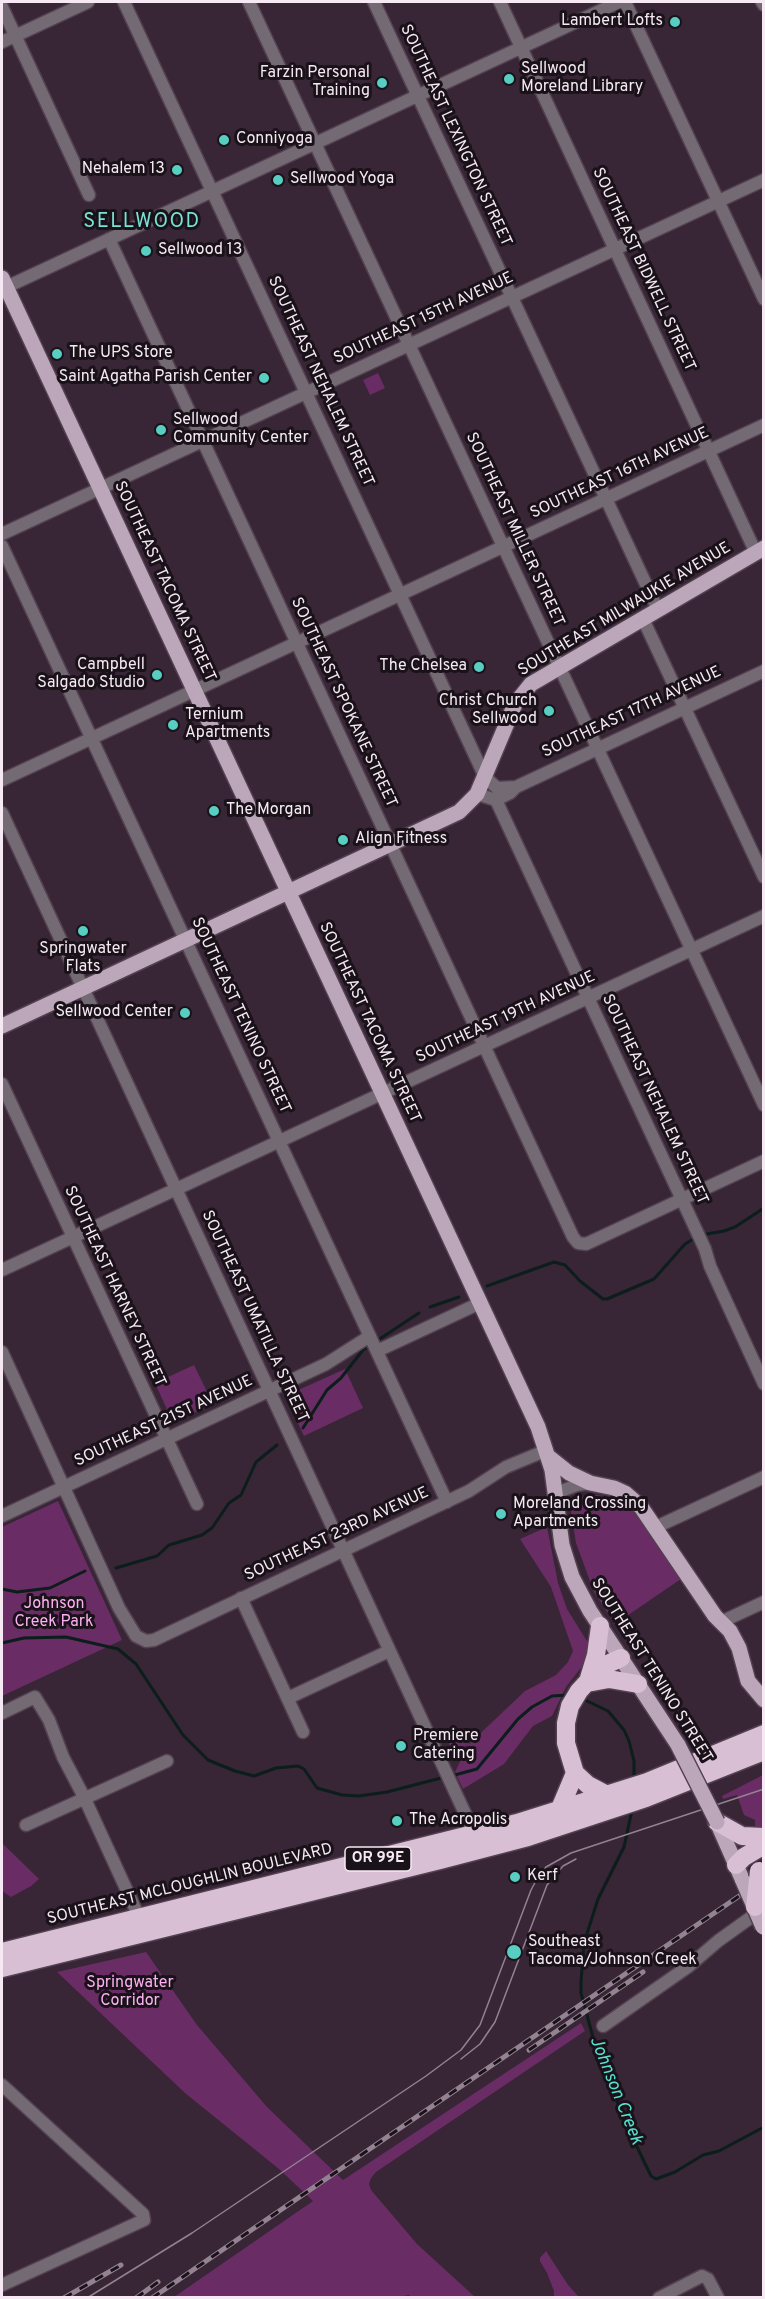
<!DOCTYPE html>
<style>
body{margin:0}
#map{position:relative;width:765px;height:2299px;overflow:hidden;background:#382536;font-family:Overpass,sans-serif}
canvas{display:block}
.frame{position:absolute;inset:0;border:3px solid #f6e9f4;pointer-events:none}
</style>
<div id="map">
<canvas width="765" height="2299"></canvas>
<div class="frame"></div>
</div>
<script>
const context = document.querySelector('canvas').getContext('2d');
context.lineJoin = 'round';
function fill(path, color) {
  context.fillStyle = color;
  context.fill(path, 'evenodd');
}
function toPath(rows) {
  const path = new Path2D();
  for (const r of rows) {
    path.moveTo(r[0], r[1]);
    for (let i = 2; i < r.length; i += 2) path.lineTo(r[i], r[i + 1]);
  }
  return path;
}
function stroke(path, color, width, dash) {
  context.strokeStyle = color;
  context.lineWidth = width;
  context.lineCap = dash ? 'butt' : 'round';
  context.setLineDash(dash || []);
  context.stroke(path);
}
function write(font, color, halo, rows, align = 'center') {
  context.font = font + ' Overpass,sans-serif';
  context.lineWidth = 6;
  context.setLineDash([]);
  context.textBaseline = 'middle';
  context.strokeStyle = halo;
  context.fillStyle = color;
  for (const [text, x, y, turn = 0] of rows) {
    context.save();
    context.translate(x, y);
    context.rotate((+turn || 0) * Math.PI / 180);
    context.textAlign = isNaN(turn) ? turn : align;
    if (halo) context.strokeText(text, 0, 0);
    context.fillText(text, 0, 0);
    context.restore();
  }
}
fill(toPath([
 [378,373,385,388,370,395,363,380],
 [194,1365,213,1404,173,1423,155,1383],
 [345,1369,363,1408,304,1436,285,1396],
 [587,1494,606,1496,630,1508,646,1527,681,1579,615,1624,594,1592,576,1543,571,1512,577,1500],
 [58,1501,122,1640,2,1696,2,1527],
 [547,1527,558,1583,567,1609,590,1646,587,1660,566,1687,552,1716,533,1726,504,1764,463,1789,455,1772,468,1745,453,1752,446,1737,462,1729,469,1744,525,1691,556,1675,568,1662,573,1651,551,1587,520,1539],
 [763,1775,763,1828,755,1829,755,1820,744,1815,737,1795,723,1799,722,1796],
 [2,1843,39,1879,31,1886,11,1897,2,1891],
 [146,1952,197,2025,267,2107,343,2180,581,2023,585,2031,376,2172,371,2178,369,2184,371,2190,417,2244,475,2297,412,2298,409,2295,404,2296,404,2298,174,2297,313,2201,279,2169,185,2093,57,1972],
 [546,2251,568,2285,579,2297,554,2297,554,2291,547,2273,540,2261,540,2258]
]), '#6a2c65');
stroke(toPath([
 [701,1235,724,1231,735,1227,764,1208],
 [487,1286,554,1262,565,1265,580,1281,603,1299,607,1299,654,1279,685,1244,695,1238],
 [430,1307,459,1297],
 [375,1342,419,1313],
 [303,1428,327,1390,341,1378,363,1350,370,1346],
 [116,1568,157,1556,169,1545,202,1535,212,1528,229,1503,241,1495,256,1462,277,1445],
 [2,1589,17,1592,50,1588,85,1571],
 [2,1643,24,1638,66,1637,118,1649,136,1664,183,1735,208,1760,235,1771,254,1776,276,1768,298,1766,304,1769,317,1788,342,1795,359,1796,387,1792,445,1777],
 [583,1699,608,1711,624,1730,629,1741,634,1761,634,1780],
 [451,1776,477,1769,518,1719,532,1707,552,1696,568,1695],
 [632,1810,624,1847,598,1899,584,1943,581,1982,581,1993,597,2052,628,2128,651,2176,656,2179,675,2172,703,2155,719,2151,764,2127]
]), '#0c1e1c', 3);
const minor = toPath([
 [124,2,485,777,497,788,516,787],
 [249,2,764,1105],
 [374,2,658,610],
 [500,2,756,553],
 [625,2,764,299],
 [762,2,764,5],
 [2,7,89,195],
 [2,42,88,2],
 [109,239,573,1237,578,1243,586,1244,764,1161],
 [2,289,619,2],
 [2,534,764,180],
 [2,546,447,1502],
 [643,619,764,877],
 [2,780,764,425],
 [477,794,496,800,510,793,516,787,764,671],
 [496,800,705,1249,710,1266,764,1384],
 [2,813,475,1835],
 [2,1084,197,1504],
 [2,1270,764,916],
 [377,1351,480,1303],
 [2,1352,119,1608,136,1636,146,1641,154,1640,469,1491,506,1467,547,1450],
 [556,1493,577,1485,590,1483],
 [2,1516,326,1364,370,1336],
 [656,1527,764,1477],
 [241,1598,303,1732],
 [721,1622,764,1602],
 [288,1698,389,1651],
 [2,1713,35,1697,49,1720,63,1757,84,1797,139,1917],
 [26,1825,167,1761],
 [603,2026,689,1966,718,1941,764,1908],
 [2,2085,143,2214,144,2220,2,2285],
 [659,2298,702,2276,708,2279,718,2298]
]);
const major = toPath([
 [2,278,538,1427,552,1470,562,1545,572,1577,590,1611,678,1745],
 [2,1026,459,812,477,794,515,704,531,684,764,548],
 [549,1457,569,1473,590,1483,614,1488,625,1493,641,1507,715,1616,730,1631,739,1648,748,1681,764,1700],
 [717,1822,743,1881]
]);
const highway = toPath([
 [589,1678,596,1655,600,1626],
 [587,1683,609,1679,638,1684],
 [607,1795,588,1785,575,1773,566,1743,566,1723,570,1706,579,1691,601,1667,621,1658],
 [559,1811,575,1773],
 [717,1822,742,1836,764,1837],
 [736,1865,744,1857,764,1845],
 [2,1952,517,1823,647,1782,764,1734],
 [2,1968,440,1860,528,1837,646,1798,764,1751]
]);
stroke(minor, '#534051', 15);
stroke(major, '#534051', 18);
stroke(highway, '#534051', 21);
stroke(minor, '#746a73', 12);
stroke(major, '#bba7b9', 15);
stroke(highway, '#d8bfd4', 18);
stroke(toPath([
 [461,2059,480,2044,495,2022,547,1885,563,1866,576,1859],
 [87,2298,192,2233,426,2076,461,2050,480,2025,531,1890,537,1879,546,1867,571,1853,764,1789]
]), '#938291', 1.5);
const rail = toPath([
 [529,2050,643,1972],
 [64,2298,121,2265],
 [136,2298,158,2282],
 [152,2298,764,1879]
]);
stroke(rail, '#938291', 5);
stroke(rail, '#1a1219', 3, [9]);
const majorBridge = toPath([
 [678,1745,717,1822],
 [743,1881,763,1927]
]);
const highwayBridge = toPath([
 [755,1907,759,1871]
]);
stroke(majorBridge, '#534051', 18, []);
stroke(highwayBridge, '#534051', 21, []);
stroke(majorBridge, '#bba7b9', 15);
stroke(highwayBridge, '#d8bfd4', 18);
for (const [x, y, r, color] of [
 [675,22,6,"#57cec1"],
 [509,79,6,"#57cec1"],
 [382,83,6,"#57cec1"],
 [224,140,6,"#57cec1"],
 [177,170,6,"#57cec1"],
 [278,180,6,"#57cec1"],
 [146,251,6,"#57cec1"],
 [57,354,6,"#57cec1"],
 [264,378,6,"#57cec1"],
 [161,430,6,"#57cec1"],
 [479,667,6,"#57cec1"],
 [157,675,6,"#57cec1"],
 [549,711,6,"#57cec1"],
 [173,725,6,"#57cec1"],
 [214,811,6,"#57cec1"],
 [343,840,6,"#57cec1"],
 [83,931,6,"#57cec1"],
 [185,1013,6,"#57cec1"],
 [501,1514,6,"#57cec1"],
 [401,1746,6,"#57cec1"],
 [397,1821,6,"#57cec1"],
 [515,1877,6,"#57cec1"],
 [514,1952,8,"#57cec1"]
]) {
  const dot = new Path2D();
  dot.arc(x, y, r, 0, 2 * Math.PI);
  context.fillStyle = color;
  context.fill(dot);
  stroke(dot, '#1a1219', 2);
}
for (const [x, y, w] of [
 [378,1859,66]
]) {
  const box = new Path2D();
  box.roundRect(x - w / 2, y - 12, w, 24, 4.5);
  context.fillStyle = '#1a1219';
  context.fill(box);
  stroke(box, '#f6e9f4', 1.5);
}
write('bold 15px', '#f6e9f4', null, [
 ["OR 99E",378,1859]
]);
write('16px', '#f6e9f4', '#1a1219', [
 ["Lambert Lofts",663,22,"right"],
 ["Sellwood",521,70],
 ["Moreland Library",521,88],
 ["Farzin Personal",370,74,"right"],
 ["Training",370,92,"right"],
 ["Conniyoga",236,140],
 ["Nehalem 13",165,170,"right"],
 ["Sellwood Yoga",290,180],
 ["Sellwood 13",158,251],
 ["The UPS Store",69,354],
 ["Saint Agatha Parish Center",252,378,"right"],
 ["Sellwood",173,421],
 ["Community Center",173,439],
 ["Campbell",145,666,"right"],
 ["Salgado Studio",145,684,"right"],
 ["The Chelsea",467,667,"right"],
 ["Christ Church",537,702,"right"],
 ["Sellwood",537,720,"right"],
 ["Ternium",185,716],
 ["Apartments",185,734],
 ["The Morgan",226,811],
 ["Align Fitness",355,840],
 ["Springwater",83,950,"center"],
 ["Flats",83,968,"center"],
 ["Sellwood Center",173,1013,"right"],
 ["Moreland Crossing",513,1505],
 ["Apartments",513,1523],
 ["Premiere",413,1737],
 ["Catering",413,1755],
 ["The Acropolis",409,1821],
 ["Kerf",527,1877],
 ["Southeast",528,1943],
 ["Tacoma/Johnson Creek",528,1961]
], 'left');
write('16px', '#f6e9f4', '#1a1219', [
 ["SOUTHEAST LEXINGTON STREET",455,136,65],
 ["SOUTHEAST BIDWELL STREET",643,270,65],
 ["SOUTHEAST 15TH AVENUE",424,319,-25],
 ["SOUTHEAST NEHALEM STREET",320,382,65],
 ["SOUTHEAST 16TH AVENUE",620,474,-25],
 ["SOUTHEAST MILLER STREET",514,530,65],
 ["SOUTHEAST TACOMA STREET",164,582,65],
 ["SOUTHEAST MILWAUKIE AVENUE",625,610,-31],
 ["SOUTHEAST SPOKANE STREET",343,703,65],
 ["SOUTHEAST 17TH AVENUE",632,713,-25],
 ["SOUTHEAST TENINO STREET",240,1016,65],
 ["SOUTHEAST 19TH AVENUE",506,1018,-25],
 ["SOUTHEAST TACOMA STREET",369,1023,65],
 ["SOUTHEAST NEHALEM STREET",654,1100,65],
 ["SOUTHEAST HARNEY STREET",114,1287,65],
 ["SOUTHEAST UMATILLA STREET",254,1317,65],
 ["SOUTHEAST 21ST AVENUE",164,1422,-25],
 ["SOUTHEAST 23RD AVENUE",337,1535,-25],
 ["SOUTHEAST TENINO STREET",651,1671,58],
 ["SOUTHEAST MCLOUGHLIN BOULEVARD",190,1885,-14]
]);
write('16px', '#fcb1f3', '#1a1219', [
 ["Johnson",54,1605],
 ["Creek Park",54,1623],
 ["Springwater",130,1984],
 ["Corridor",130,2002]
]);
write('italic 18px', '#58e1d3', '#1a1219', [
 ["Johnson Creek",615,2091,68]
]);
context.letterSpacing = '1.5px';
write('20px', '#79e2d6', '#1a1219', [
 ["SELLWOOD",142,223]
]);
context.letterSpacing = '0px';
</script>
